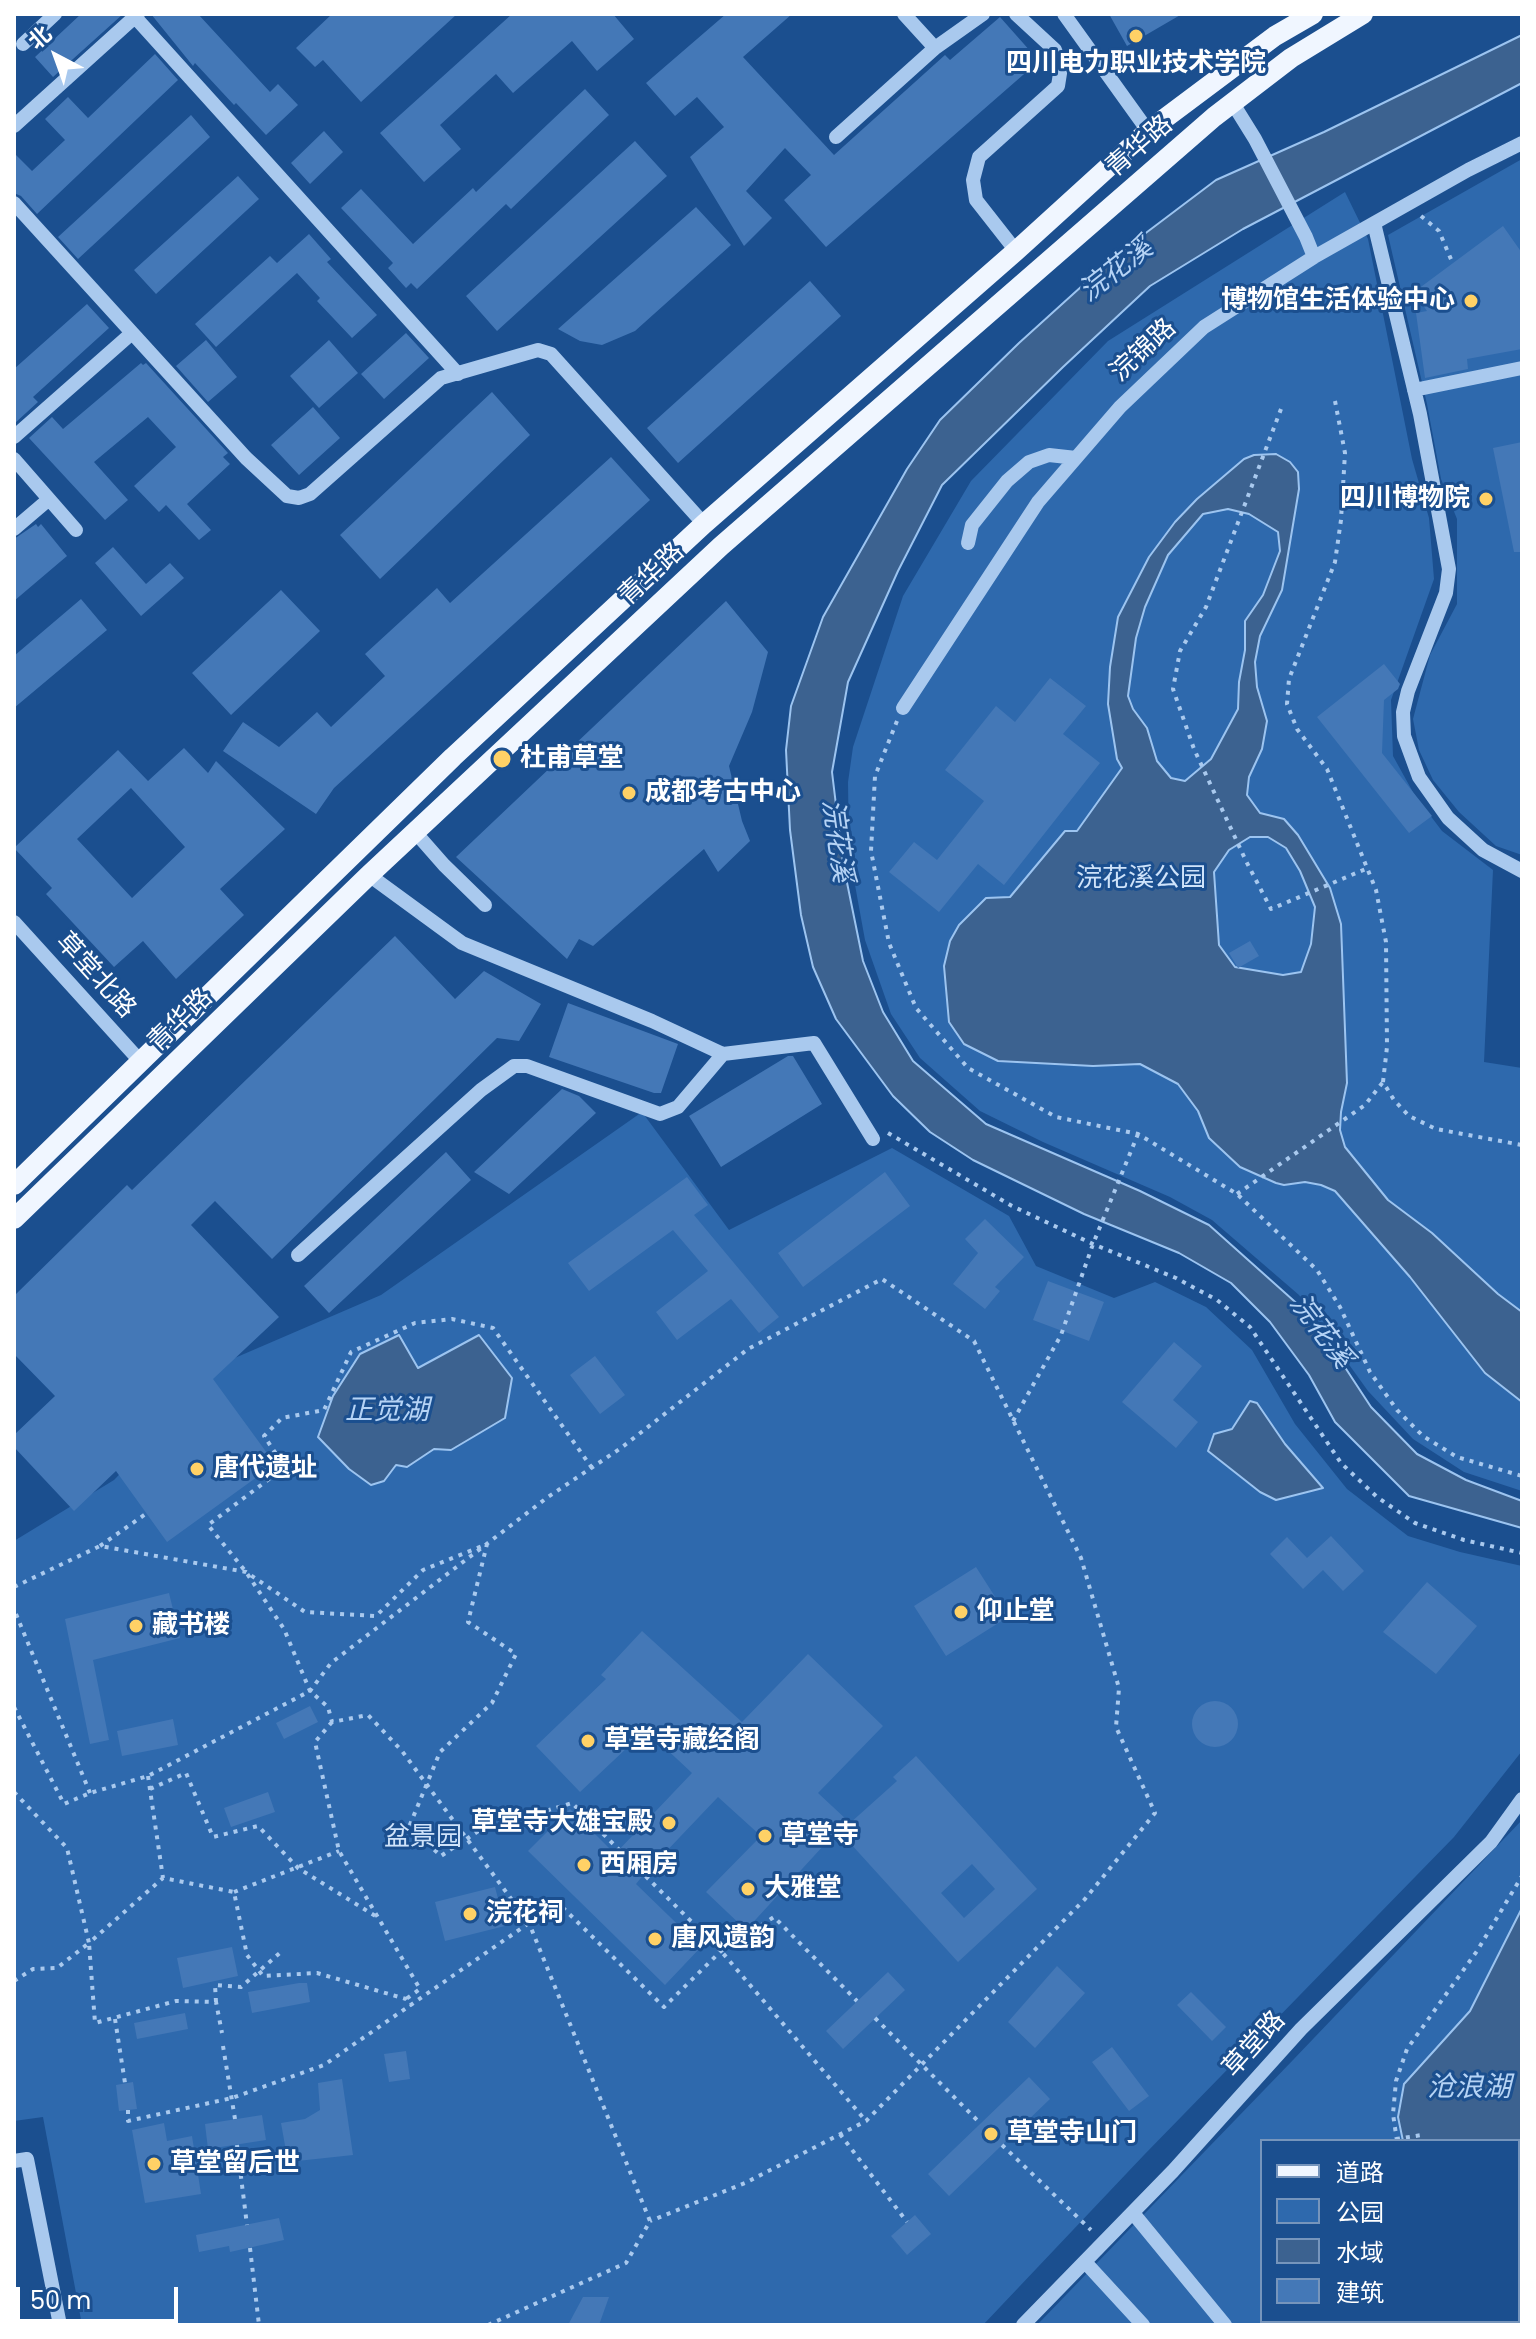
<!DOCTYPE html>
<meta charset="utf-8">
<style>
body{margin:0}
#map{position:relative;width:1536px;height:2339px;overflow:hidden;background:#1b4f8f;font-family:Poppins,"Noto Sans SC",sans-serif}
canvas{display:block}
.frame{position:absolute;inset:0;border:16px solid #fff;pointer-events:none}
.legend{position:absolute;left:1260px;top:2139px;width:260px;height:184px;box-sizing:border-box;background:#1b4f8f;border:2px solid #7695bc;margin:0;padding:10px 14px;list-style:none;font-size:24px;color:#fff}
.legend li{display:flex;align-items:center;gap:16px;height:40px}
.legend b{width:40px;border:2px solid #7695bc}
.north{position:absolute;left:16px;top:16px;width:80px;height:80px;-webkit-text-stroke:6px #1b4f8f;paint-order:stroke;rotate:319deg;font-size:22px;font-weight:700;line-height:32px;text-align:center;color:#fff}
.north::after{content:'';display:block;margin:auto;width:28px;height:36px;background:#fff;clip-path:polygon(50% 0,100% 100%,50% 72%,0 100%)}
.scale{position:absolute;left:16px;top:2287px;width:162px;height:36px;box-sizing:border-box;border:4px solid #fff;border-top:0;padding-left:10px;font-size:24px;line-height:28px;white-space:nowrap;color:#fff;-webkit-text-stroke:6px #1b4f8f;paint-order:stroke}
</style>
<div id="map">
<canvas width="1536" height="2339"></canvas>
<div class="frame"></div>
<ul class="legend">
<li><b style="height:10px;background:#f0f6ff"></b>道路</li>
<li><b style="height:22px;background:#2e69ad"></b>公园</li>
<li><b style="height:22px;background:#3c6290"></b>水域</li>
<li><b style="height:22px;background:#4478b7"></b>建筑</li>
</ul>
<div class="north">北</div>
<div class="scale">50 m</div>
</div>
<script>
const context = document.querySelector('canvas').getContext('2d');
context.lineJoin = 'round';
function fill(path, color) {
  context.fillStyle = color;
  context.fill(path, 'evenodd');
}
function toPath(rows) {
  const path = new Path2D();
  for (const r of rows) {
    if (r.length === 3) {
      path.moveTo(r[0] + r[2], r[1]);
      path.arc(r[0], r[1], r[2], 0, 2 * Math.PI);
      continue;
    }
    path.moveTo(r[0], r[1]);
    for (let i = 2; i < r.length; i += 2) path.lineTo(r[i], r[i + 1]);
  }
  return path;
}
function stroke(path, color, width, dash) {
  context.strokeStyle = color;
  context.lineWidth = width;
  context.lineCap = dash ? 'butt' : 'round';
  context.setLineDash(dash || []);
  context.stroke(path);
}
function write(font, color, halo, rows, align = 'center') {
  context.font = font + ' Poppins,"Noto Sans SC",sans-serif';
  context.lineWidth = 6;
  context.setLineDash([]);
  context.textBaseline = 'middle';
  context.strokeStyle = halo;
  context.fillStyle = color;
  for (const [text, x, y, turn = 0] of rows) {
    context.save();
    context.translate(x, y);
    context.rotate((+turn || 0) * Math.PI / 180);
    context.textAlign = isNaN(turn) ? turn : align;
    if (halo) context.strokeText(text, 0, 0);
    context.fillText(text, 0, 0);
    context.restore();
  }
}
fill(toPath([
 [1522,159,1522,855,1496,846,1459,812,1433,780,1419,750,1413,719,1430,655,1457,604,1457,519,1441,479,1427,404,1388,235],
 [1345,192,1368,239,1412,459,1429,518,1434,579,1391,700,1393,756,1414,794,1442,831,1493,870,1484,1062,1522,1068,1522,1491,1464,1472,1413,1439,1368,1391,1299,1295,1212,1220,1170,1197,1043,1142,980,1111,920,1058,891,1014,865,940,849,852,848,782,853,747,903,596,971,481,1108,341],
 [642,1112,729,1230,892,1148,1009,1216,1036,1266,1114,1298,1155,1282,1206,1307,1252,1350,1295,1424,1347,1489,1408,1536,1460,1552,1522,1566,1522,1751,1454,1837,1144,2155,983,2325,82,2325,43,2117,14,2121,14,1541,114,1480,230,1360,381,1295],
 [1522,1820,1522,2325,1037,2325,1293,2060],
 [1262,2141,1518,2141,1518,2321,1262,2321]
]), '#2e69ad');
const water = toPath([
 [1522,35,1522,83,1243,229,1150,286,1063,367,942,485,898,571,848,682,832,772,843,863,863,961,883,1012,913,1061,986,1124,1140,1191,1209,1225,1312,1317,1371,1407,1417,1454,1466,1480,1522,1501,1522,1528,1409,1496,1335,1422,1309,1375,1270,1322,1231,1283,1179,1253,1084,1214,973,1160,930,1132,893,1096,836,1019,813,967,801,915,790,830,786,750,791,706,823,617,907,469,940,420,1019,343,1114,257,1216,180,1324,132,1522,35],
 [1276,454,1290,462,1298,472,1299,489,1282,590,1260,636,1255,662,1257,687,1267,721,1262,749,1249,777,1247,795,1260,813,1284,819,1298,835,1330,888,1341,924,1347,1083,1341,1112,1340,1130,1345,1147,1388,1200,1432,1233,1498,1294,1522,1312,1522,1402,1485,1373,1410,1277,1335,1191,1321,1185,1305,1182,1284,1185,1276,1183,1240,1167,1209,1138,1198,1111,1178,1084,1140,1064,1093,1066,998,1061,964,1044,949,1022,944,966,950,941,959,925,986,898,1010,897,1065,831,1077,831,1122,768,1117,759,1108,704,1110,667,1118,617,1149,557,1175,522,1197,499,1244,459,1254,455,1276,454],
 [1228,509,1249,514,1278,532,1280,551,1263,595,1245,621,1245,650,1239,682,1238,709,1211,759,1185,781,1171,778,1157,761,1147,728,1133,709,1128,696,1136,638,1145,607,1168,555,1203,514,1228,509],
 [1250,837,1268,837,1286,848,1300,871,1315,907,1311,944,1301,972,1283,975,1235,967,1219,945,1214,872,1229,850,1250,837],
 [399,1335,418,1368,479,1335,512,1378,505,1418,451,1450,434,1449,407,1467,396,1465,384,1481,371,1485,349,1469,318,1437,333,1396,360,1354,399,1335],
 [1250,1401,1257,1403,1285,1444,1323,1488,1276,1500,1260,1492,1208,1451,1214,1434,1232,1429,1250,1401],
 [1522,1908,1522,2325,1469,2325,1468,2321,1518,2321,1518,2141,1403,2141,1398,2117,1404,2084,1470,2011,1522,1908]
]);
fill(water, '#3c6290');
stroke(water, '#9cc4f0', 2);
fill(toPath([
 [81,14,123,14,53,77,35,57],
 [151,14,198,14,270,92,278,84,298,105,266,135,236,103,234,105,195,63,193,66],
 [332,14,457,14,361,102,323,60,315,67,296,48],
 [512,14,613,14,634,39,597,71,572,41,513,93,496,74,440,125,461,149,424,182,380,133],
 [726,14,792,14,743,57,834,155,945,55,950,60,1000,17,1039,61,826,247,784,200,811,175,785,148,746,191,772,218,744,246,690,157,724,127,697,97,675,116,646,83],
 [1109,14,1182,14,1127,46],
 [155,54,178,80,37,214,21,196,14,193,14,153,32,171,65,140,45,119,68,97,88,118],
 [585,89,609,115,511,209,506,204,417,289,411,283,406,288,388,268,393,263,341,208,361,189,413,244,473,188,476,192],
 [191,115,210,137,78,259,58,237],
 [324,131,343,152,310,184,291,163],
 [635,141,667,176,497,331,466,296],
 [238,176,259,199,156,294,134,270],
 [696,207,731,245,635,331,602,345,580,341,558,329],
 [1503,226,1522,253,1522,349,1467,359,1468,369,1425,378,1416,313,1427,311,1414,292],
 [309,234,331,259,327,262,377,315,352,338,317,301,320,298,297,273,216,347,195,324,270,256,277,263],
 [810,281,841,316,678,463,647,428],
 [87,304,109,328,33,397,38,402,15,423,14,369],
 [406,333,429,358,384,399,361,374],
 [206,340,237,377,208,402,176,366],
 [329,340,358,373,319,408,290,376],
 [141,363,143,365,146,363,228,453,223,457,230,464,187,504,211,530,199,540,166,505,159,512,134,486,176,447,148,417,94,462,128,500,105,520,29,438,52,417,63,429],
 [492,392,530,435,380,579,340,535],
 [313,407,340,438,299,475,271,445],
 [1522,442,1522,552,1514,552,1493,448],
 [611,457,650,500,334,788,316,814,223,751,243,722,279,747,317,712,331,727,385,676,365,654,437,588,450,603],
 [36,524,38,527,41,524,67,556,14,601,14,539],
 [113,547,146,584,170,563,184,578,141,616,95,563],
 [281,590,320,631,231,715,192,673],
 [81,599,107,630,14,708,14,656],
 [726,601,768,652,752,712,729,766,742,821,750,841,718,872,704,849,593,946,579,939,567,959,456,857],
 [1384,664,1400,684,1398,689,1384,700,1382,753,1432,816,1409,833,1317,717],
 [1050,678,1086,706,1063,734,1100,763,1004,885,978,864,939,912,889,872,914,842,937,860,984,801,945,770,996,706,1015,722],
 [184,748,208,773,216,761,285,829,220,889,244,915,176,979,143,941,114,967,46,894,52,888,14,848,118,750,148,781],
 [131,788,185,847,132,898,77,839],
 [395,936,455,999,484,971,541,1004,519,1041,497,1038,272,1259,215,1201,191,1225,279,1317,213,1379,275,1464,167,1542,116,1471,74,1511,14,1447,14,1435,55,1396,14,1354,14,1296,127,1185,132,1190],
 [1250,941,1259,956,1238,968,1229,953],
 [568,1003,678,1044,661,1093,654,1093,549,1057],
 [788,1056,793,1056,822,1104,721,1167,689,1116],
 [562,1089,579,1096,596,1113,509,1194,474,1172],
 [446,1152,471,1180,329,1313,304,1286],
 [885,1172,910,1206,803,1287,778,1253],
 [687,1177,708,1205,694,1215,779,1317,759,1333,731,1299,677,1340,656,1312,708,1271,673,1230,589,1291,568,1263],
 [985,1219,1024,1257,995,1287,1000,1291,985,1309,953,1284,978,1253,965,1239],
 [1048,1281,1104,1302,1089,1341,1033,1320],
 [1174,1342,1202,1366,1173,1400,1198,1422,1176,1448,1122,1402],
 [595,1356,625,1395,600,1414,570,1375],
 [1331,1536,1364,1571,1343,1591,1323,1570,1303,1589,1270,1554,1287,1537,1307,1558],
 [976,1567,1008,1617,946,1656,914,1606],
 [1427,1582,1477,1626,1436,1674,1383,1632],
 [169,1593,180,1638,93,1660,109,1740,90,1744,65,1619],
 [642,1631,742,1722,808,1654,883,1726,818,1793,847,1820,746,1930,706,1892,761,1836,718,1797,640,1879,636,1884,701,1947,665,1985,528,1851,570,1809,615,1854,692,1773,646,1730,580,1792,536,1746,606,1679,601,1675],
 [1215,1724,23],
 [310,1706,318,1722,284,1739,276,1723],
 [173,1719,178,1745,122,1756,117,1731],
 [916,1756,1037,1889,958,1962,840,1832,897,1781,893,1777],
 [972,1864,995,1889,964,1918,941,1893],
 [268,1792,275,1812,231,1827,224,1808],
 [495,1887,505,1926,445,1941,435,1902],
 [232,1947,238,1976,183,1988,177,1958],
 [1057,1966,1085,1993,1035,2048,1008,2022],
 [888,1972,905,1990,843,2049,826,2031],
 [299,1983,307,1983,310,2002,252,2013,248,1992],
 [1191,1992,1226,2027,1212,2041,1177,2005],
 [185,2013,188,2029,137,2039,134,2023],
 [1112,2047,1149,2096,1129,2111,1092,2062],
 [406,2051,410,2079,389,2082,384,2054],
 [1029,2077,1050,2099,949,2196,928,2174],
 [342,2079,353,2155,288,2162,281,2123,305,2119,320,2110,318,2083],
 [133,2082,137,2109,119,2111,116,2085],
 [262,2115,266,2140,208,2149,205,2124],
 [164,2123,167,2141,192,2136,201,2194,145,2203,132,2130],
 [915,2215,931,2234,907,2255,891,2236],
 [279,2218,284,2240,230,2252,229,2246,199,2252,196,2235],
 [583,2297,609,2297,599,2325,568,2325]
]), '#4478b7');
stroke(toPath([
 [1421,216,1439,231,1453,264],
 [1335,401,1345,453,1341,520,1335,562,1289,679,1287,704,1297,729,1327,769,1376,890,1386,942,1387,1047,1383,1082,1394,1100,1409,1116,1436,1129,1522,1145],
 [1281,409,1206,607,1180,651,1173,689,1194,749,1246,861,1271,909,1368,868],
 [897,721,875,776,871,851,889,943,916,1008,968,1068,1056,1117,1138,1134,1237,1194,1317,1270,1340,1307,1370,1372,1397,1410,1423,1436,1457,1457,1522,1476],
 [888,1133,1012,1206,1093,1244,1176,1278,1217,1300,1250,1327,1341,1463,1377,1497,1415,1523,1464,1540,1522,1553],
 [1237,1194,1365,1105,1383,1082],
 [1013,1421,1061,1335,1093,1244,1138,1134],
 [100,1546,147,1513],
 [14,1587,100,1546,246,1572,305,1612,376,1616,423,1570,487,1544,468,1622,516,1654,492,1703,440,1752,409,1827,441,1856,511,1809,539,1813,572,1803,721,1951,866,2121],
 [16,1614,90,1793],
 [14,1707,64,1804,90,1793,148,1776,310,1691,331,1663,548,1497,621,1448,748,1349,882,1279,974,1341,1081,1558,1119,1688,1116,1727,1155,1813,1085,1899,866,2121,745,2183,650,2221],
 [332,1722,315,1742,339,1851,420,1989,406,1999],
 [148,1776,163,1878,234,1892,247,1955,263,1976,317,1973,406,1999,412,2006],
 [150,1789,186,1773,213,1837,258,1826,298,1868,377,1917],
 [14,1792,67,1848,89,1943,163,1878],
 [234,1892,339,1851],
 [14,1981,33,1969,57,1968,89,1943,95,2023,176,2001,216,2002,222,2033],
 [216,2002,215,1985,241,1987,282,1951],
 [875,2018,981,2124],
 [115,2019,125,2083],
 [223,2046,235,2119],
 [128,2110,128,2121,232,2098,324,2065,529,1923,555,1900,664,2007,721,1951,774,1917,857,2001],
 [840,2134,907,2222],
 [1396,2139,1422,2135],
 [1397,2141,1393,2114,1396,2081,1407,2049,1477,1951,1522,1876],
 [237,2145,247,2225],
 [1002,2145,1091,2230],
 [250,2248,259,2325],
 [1457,2321,1458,2325],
 [488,2325,626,2263,650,2221,529,1923,402,1751,368,1715,332,1722,328,1707,310,1691,284,1629,246,1572,208,1525,285,1467,264,1436,282,1418,324,1410,351,1352,415,1323,452,1319,493,1328,592,1468]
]), '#a9c9ee', 4, [4, 6]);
stroke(toPath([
 [904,14,935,48],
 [1064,14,1148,131],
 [135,17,458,374],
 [23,44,55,14],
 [1232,102,1255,139,1306,237,1314,257],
 [14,126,138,14],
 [836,137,935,48,983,14],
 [14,203,246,458,287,496,299,498,310,494,441,378,538,350,551,354,704,524],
 [1374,223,1420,414,1449,569,1446,593,1408,691,1403,712,1404,736,1419,777,1448,818,1483,850,1522,871],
 [1016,251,976,200,973,180,979,157,1058,86,1061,67,1055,50,1016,14],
 [1414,390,1522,368],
 [14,437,132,333],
 [14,459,76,530],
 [14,529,48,500],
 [968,543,972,525,1007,481,1029,462,1049,455,1076,458],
 [903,708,1038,502,1120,407,1204,327,1314,257,1468,170,1522,143],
 [415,832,444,865,485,905],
 [369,875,462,943,652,1021,723,1054,814,1043,873,1139],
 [14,922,141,1062],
 [298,1255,481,1090,514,1066,527,1066,660,1114,678,1107,723,1054],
 [14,2161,27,2159,60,2325],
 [1133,2213,1225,2325],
 [1085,2262,1143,2325],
 [1023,2325,1173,2171,1301,2029,1491,1842,1522,1799]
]), '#a9c9ee', 14);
stroke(toPath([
 [14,1185,453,757,704,524,1016,251,1148,131,1275,36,1313,14],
 [14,1219,369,875,721,546,1214,117,1291,58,1363,14]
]), '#f0f6ff', 20);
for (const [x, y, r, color] of [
 [1136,36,8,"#ffd166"],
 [1471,301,8,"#ffd166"],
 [1486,499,8,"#ffd166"],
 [502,759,10,"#ffd166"],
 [629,793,8,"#ffd166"],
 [197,1469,8,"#ffd166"],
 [961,1612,8,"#ffd166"],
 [136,1626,8,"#ffd166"],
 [588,1741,8,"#ffd166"],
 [669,1823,8,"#ffd166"],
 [765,1836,8,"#ffd166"],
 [584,1865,8,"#ffd166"],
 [748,1889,8,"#ffd166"],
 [470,1914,8,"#ffd166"],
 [655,1939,8,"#ffd166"],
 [991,2134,8,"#ffd166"],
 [154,2164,8,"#ffd166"]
]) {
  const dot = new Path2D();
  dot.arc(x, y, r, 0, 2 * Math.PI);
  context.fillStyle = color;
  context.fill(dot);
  stroke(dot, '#1b4f8f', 3);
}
write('bold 26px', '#fff', '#1b4f8f', [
 ["四川电力职业技术学院",1136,64,"center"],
 ["博物馆生活体验中心",1455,301,"right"],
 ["四川博物院",1470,499,"right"],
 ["杜甫草堂",520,759],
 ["成都考古中心",645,793],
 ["唐代遗址",213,1469],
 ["仰止堂",977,1612],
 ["藏书楼",152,1626],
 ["草堂寺藏经阁",604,1741],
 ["草堂寺大雄宝殿",653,1823,"right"],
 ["草堂寺",781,1836],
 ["西厢房",600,1865],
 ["大雅堂",764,1889],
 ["浣花祠",486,1914],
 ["唐风遗韵",671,1939],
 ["草堂寺山门",1007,2134],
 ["草堂留后世",170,2164]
], 'left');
write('26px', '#fff', '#1b4f8f', [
 ["青华路",1140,147,-41],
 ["浣锦路",1144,351,-43],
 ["青华路",652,575,-43],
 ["草堂北路",95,976,48],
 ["青华路",181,1021,-44],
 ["草堂路",1255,2045,-48]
]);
write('26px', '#cfe3fa', '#1b4f8f', [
 ["浣花溪公园",1141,879],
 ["盆景园",423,1838]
]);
write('italic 28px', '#b5d3f5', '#1b4f8f', [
 ["浣花溪",1117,271,-38],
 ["浣花溪",836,841,82],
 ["浣花溪",1320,1332,53],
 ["正觉湖",387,1412],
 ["沧浪湖",1469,2089]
]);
</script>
